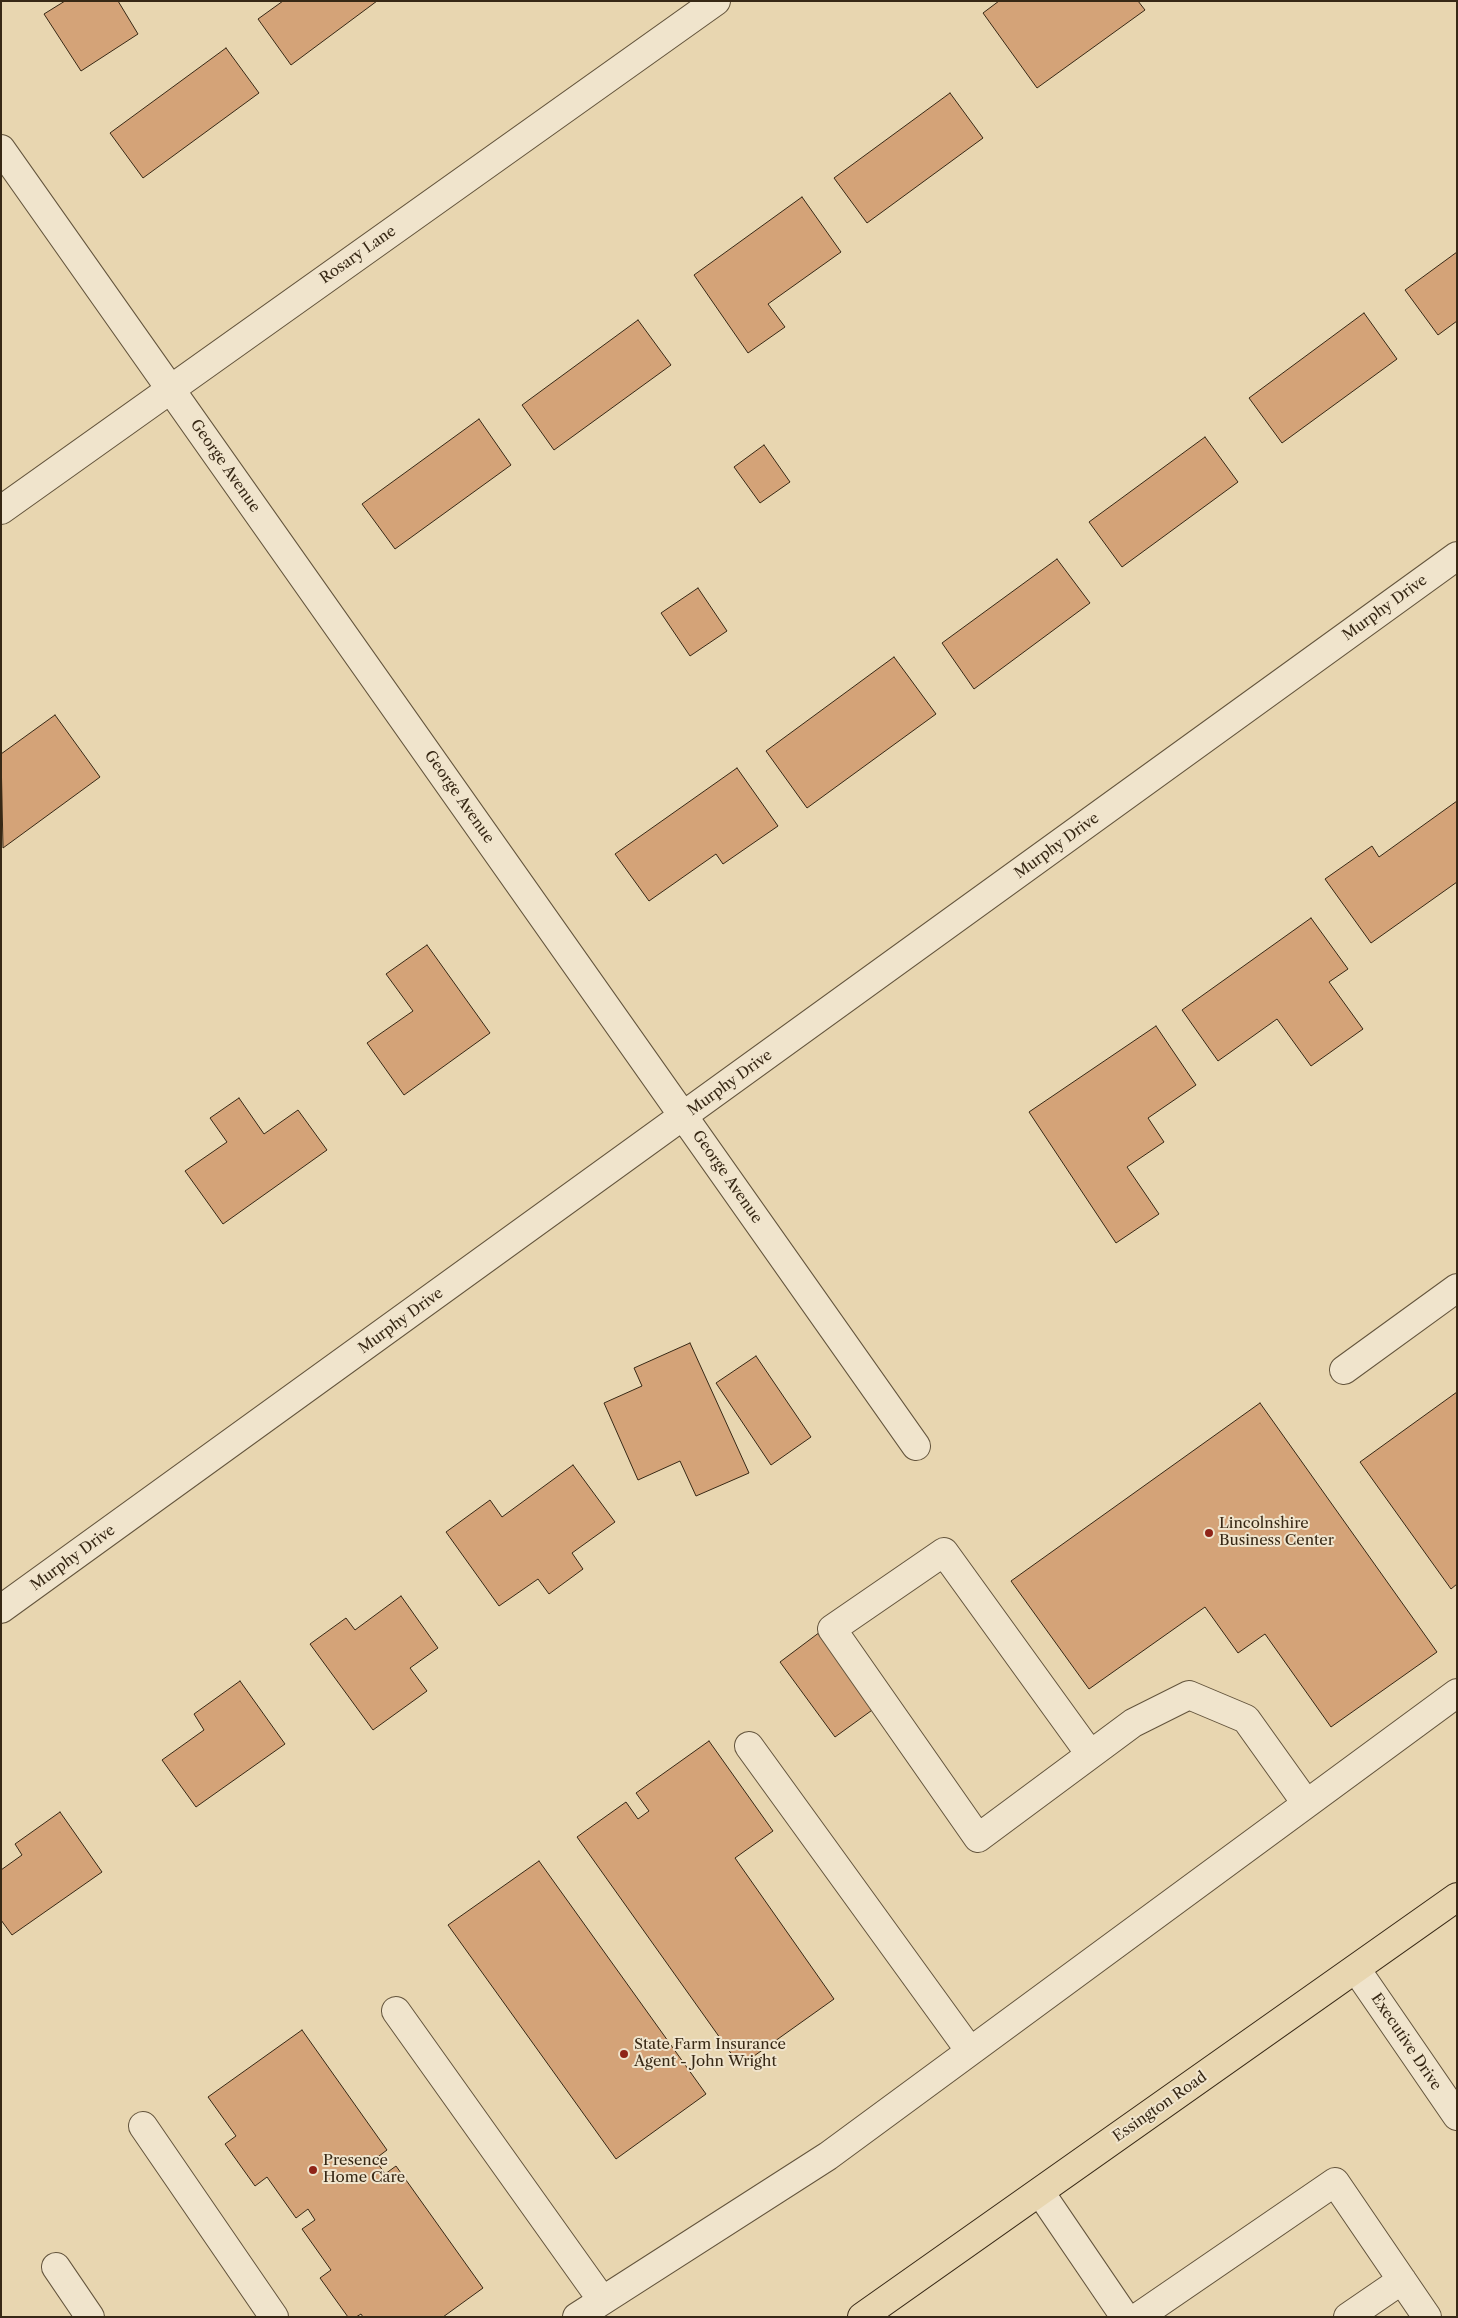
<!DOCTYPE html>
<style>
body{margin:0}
#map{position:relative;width:1458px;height:2318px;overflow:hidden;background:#e8d6b0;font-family:"Libre Caslon Text",serif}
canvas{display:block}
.frame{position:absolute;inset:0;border:2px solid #372815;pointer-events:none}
</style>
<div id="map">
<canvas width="1458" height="2318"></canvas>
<div class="frame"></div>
</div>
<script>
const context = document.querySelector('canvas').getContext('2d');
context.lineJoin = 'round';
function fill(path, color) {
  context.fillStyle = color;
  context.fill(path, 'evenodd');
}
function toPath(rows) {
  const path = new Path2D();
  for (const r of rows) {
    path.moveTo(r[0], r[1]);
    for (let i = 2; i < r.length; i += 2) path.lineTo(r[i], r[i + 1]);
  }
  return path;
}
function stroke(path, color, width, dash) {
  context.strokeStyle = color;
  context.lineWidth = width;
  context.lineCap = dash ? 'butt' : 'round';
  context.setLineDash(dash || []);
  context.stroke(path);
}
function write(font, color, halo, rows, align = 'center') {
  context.font = font + ' "Libre Caslon Text",serif';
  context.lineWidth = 4;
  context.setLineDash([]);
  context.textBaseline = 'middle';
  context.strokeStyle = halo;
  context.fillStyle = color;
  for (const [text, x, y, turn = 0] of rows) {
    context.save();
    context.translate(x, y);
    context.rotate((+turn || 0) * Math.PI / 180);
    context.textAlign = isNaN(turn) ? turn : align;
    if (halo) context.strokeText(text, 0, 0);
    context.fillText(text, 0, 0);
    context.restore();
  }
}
const building = toPath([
 [65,1,118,1,138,34,81,71,44,14,65,1],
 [283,1,377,1,291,65,258,19,283,1],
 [999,1,1138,1,1145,10,1037,88,983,13,999,1],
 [226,48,259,93,143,178,110,133,226,48],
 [950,93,983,138,867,223,834,178,950,93],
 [802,197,841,252,768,304,785,327,748,353,694,275,802,197],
 [1457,252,1457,321,1438,335,1405,290,1457,252],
 [1364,313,1397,359,1282,443,1249,398,1364,313],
 [638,320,671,365,554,450,522,405,638,320],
 [479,419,511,465,395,549,362,504,479,419],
 [1205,437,1238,482,1122,567,1089,522,1205,437],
 [764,445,790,482,760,503,734,467,764,445],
 [1057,559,1090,603,974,689,942,643,1057,559],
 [698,588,727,631,690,656,661,613,698,588],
 [894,657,936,714,807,808,766,751,894,657],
 [55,715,100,777,3,848,1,754,55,715],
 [737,768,778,826,723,864,716,854,649,901,615,854,737,768],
 [1457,801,1457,882,1371,943,1325,879,1372,846,1379,857,1457,801],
 [1311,918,1348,969,1329,982,1363,1029,1311,1066,1277,1019,1218,1061,1182,1010,1311,918],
 [427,945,490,1033,404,1095,367,1043,413,1011,386,974,427,945],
 [1156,1026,1196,1085,1148,1118,1164,1142,1127,1167,1159,1214,1116,1243,1029,1112,1156,1026],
 [239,1098,264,1134,298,1110,327,1150,223,1224,185,1171,227,1142,210,1118,239,1098],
 [690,1343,749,1473,696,1496,680,1461,638,1480,604,1403,642,1386,634,1368,690,1343],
 [756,1356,811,1437,771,1465,716,1383,756,1356],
 [1457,1392,1457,1584,1451,1589,1360,1462,1457,1392],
 [1260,1403,1437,1652,1331,1727,1265,1634,1238,1653,1205,1607,1089,1689,1011,1581,1260,1403],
 [573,1465,615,1522,572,1553,583,1569,549,1594,538,1579,499,1606,446,1532,490,1500,502,1517,573,1465],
 [401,1596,438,1648,410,1668,427,1691,373,1730,310,1644,346,1618,355,1630,401,1596],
 [820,1632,875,1708,835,1737,780,1662,820,1632],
 [240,1681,285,1744,196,1807,162,1760,204,1730,194,1714,240,1681],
 [709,1741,773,1831,735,1858,834,1999,740,2066,577,1837,626,1802,638,1819,649,1811,636,1793,709,1741],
 [60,1812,102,1872,12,1935,1,1920,1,1870,22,1855,15,1844,60,1812],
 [539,1861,706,2094,616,2159,448,1925,539,1861],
 [302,2030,387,2150,375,2159,385,2174,396,2166,483,2288,443,2317,363,2317,361,2314,356,2317,348,2317,320,2278,331,2270,302,2229,315,2220,308,2209,296,2218,267,2177,255,2186,225,2144,236,2136,208,2097,302,2030]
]);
fill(building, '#d4a378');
stroke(building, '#372815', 1);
const minor = toPath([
 [1,149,916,1446],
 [1,510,716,1],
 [1344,1370,1457,1288],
 [1,1609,1457,556],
 [749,1746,970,2051],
 [1090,1754,944,1552,832,1629,978,1838,1133,1723,1189,1695,1246,1719,1306,1803],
 [1356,1969,1457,2116],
 [396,2011,602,2300],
 [143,2126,274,2317],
 [1040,2192,1125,2317],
 [56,2267,90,2317],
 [577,2317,828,2156,1457,1693],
 [1138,2317,1335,2182,1427,2317],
 [1348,2317,1402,2280]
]);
const major = toPath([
 [862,2317,1457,1897]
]);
stroke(minor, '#63543c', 30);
stroke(major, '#372815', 30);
stroke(minor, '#f0e4cc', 28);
stroke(major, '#e8d6b0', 28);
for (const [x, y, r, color] of [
 [1209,1533,5,"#8f2418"],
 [624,2054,5,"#8f2418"],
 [313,2170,5,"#8f2418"]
]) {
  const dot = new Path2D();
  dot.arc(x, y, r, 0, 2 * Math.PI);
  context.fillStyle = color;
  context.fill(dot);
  stroke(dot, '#f0e4cc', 2);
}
write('15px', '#372815', '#f0e4cc', [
 ["Rosary Lane",358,255,-35],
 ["George Avenue",225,466,55],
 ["Murphy Drive",1385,608,-36],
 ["George Avenue",459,797,55],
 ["Murphy Drive",1057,846,-36],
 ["Murphy Drive",730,1083,-36],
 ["George Avenue",727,1177,55],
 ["Murphy Drive",401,1321,-36],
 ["Murphy Drive",73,1558,-36],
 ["Executive Drive",1406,2042,56],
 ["Essington Road",1160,2107,-35]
]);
write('15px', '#372815', '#f0e4cc', [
 ["Lincolnshire",1219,1524],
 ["Business Center",1219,1541],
 ["State Farm Insurance",634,2045],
 ["Agent - John Wright",634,2062],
 ["Presence",323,2161],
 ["Home Care",323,2178]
], 'left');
</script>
